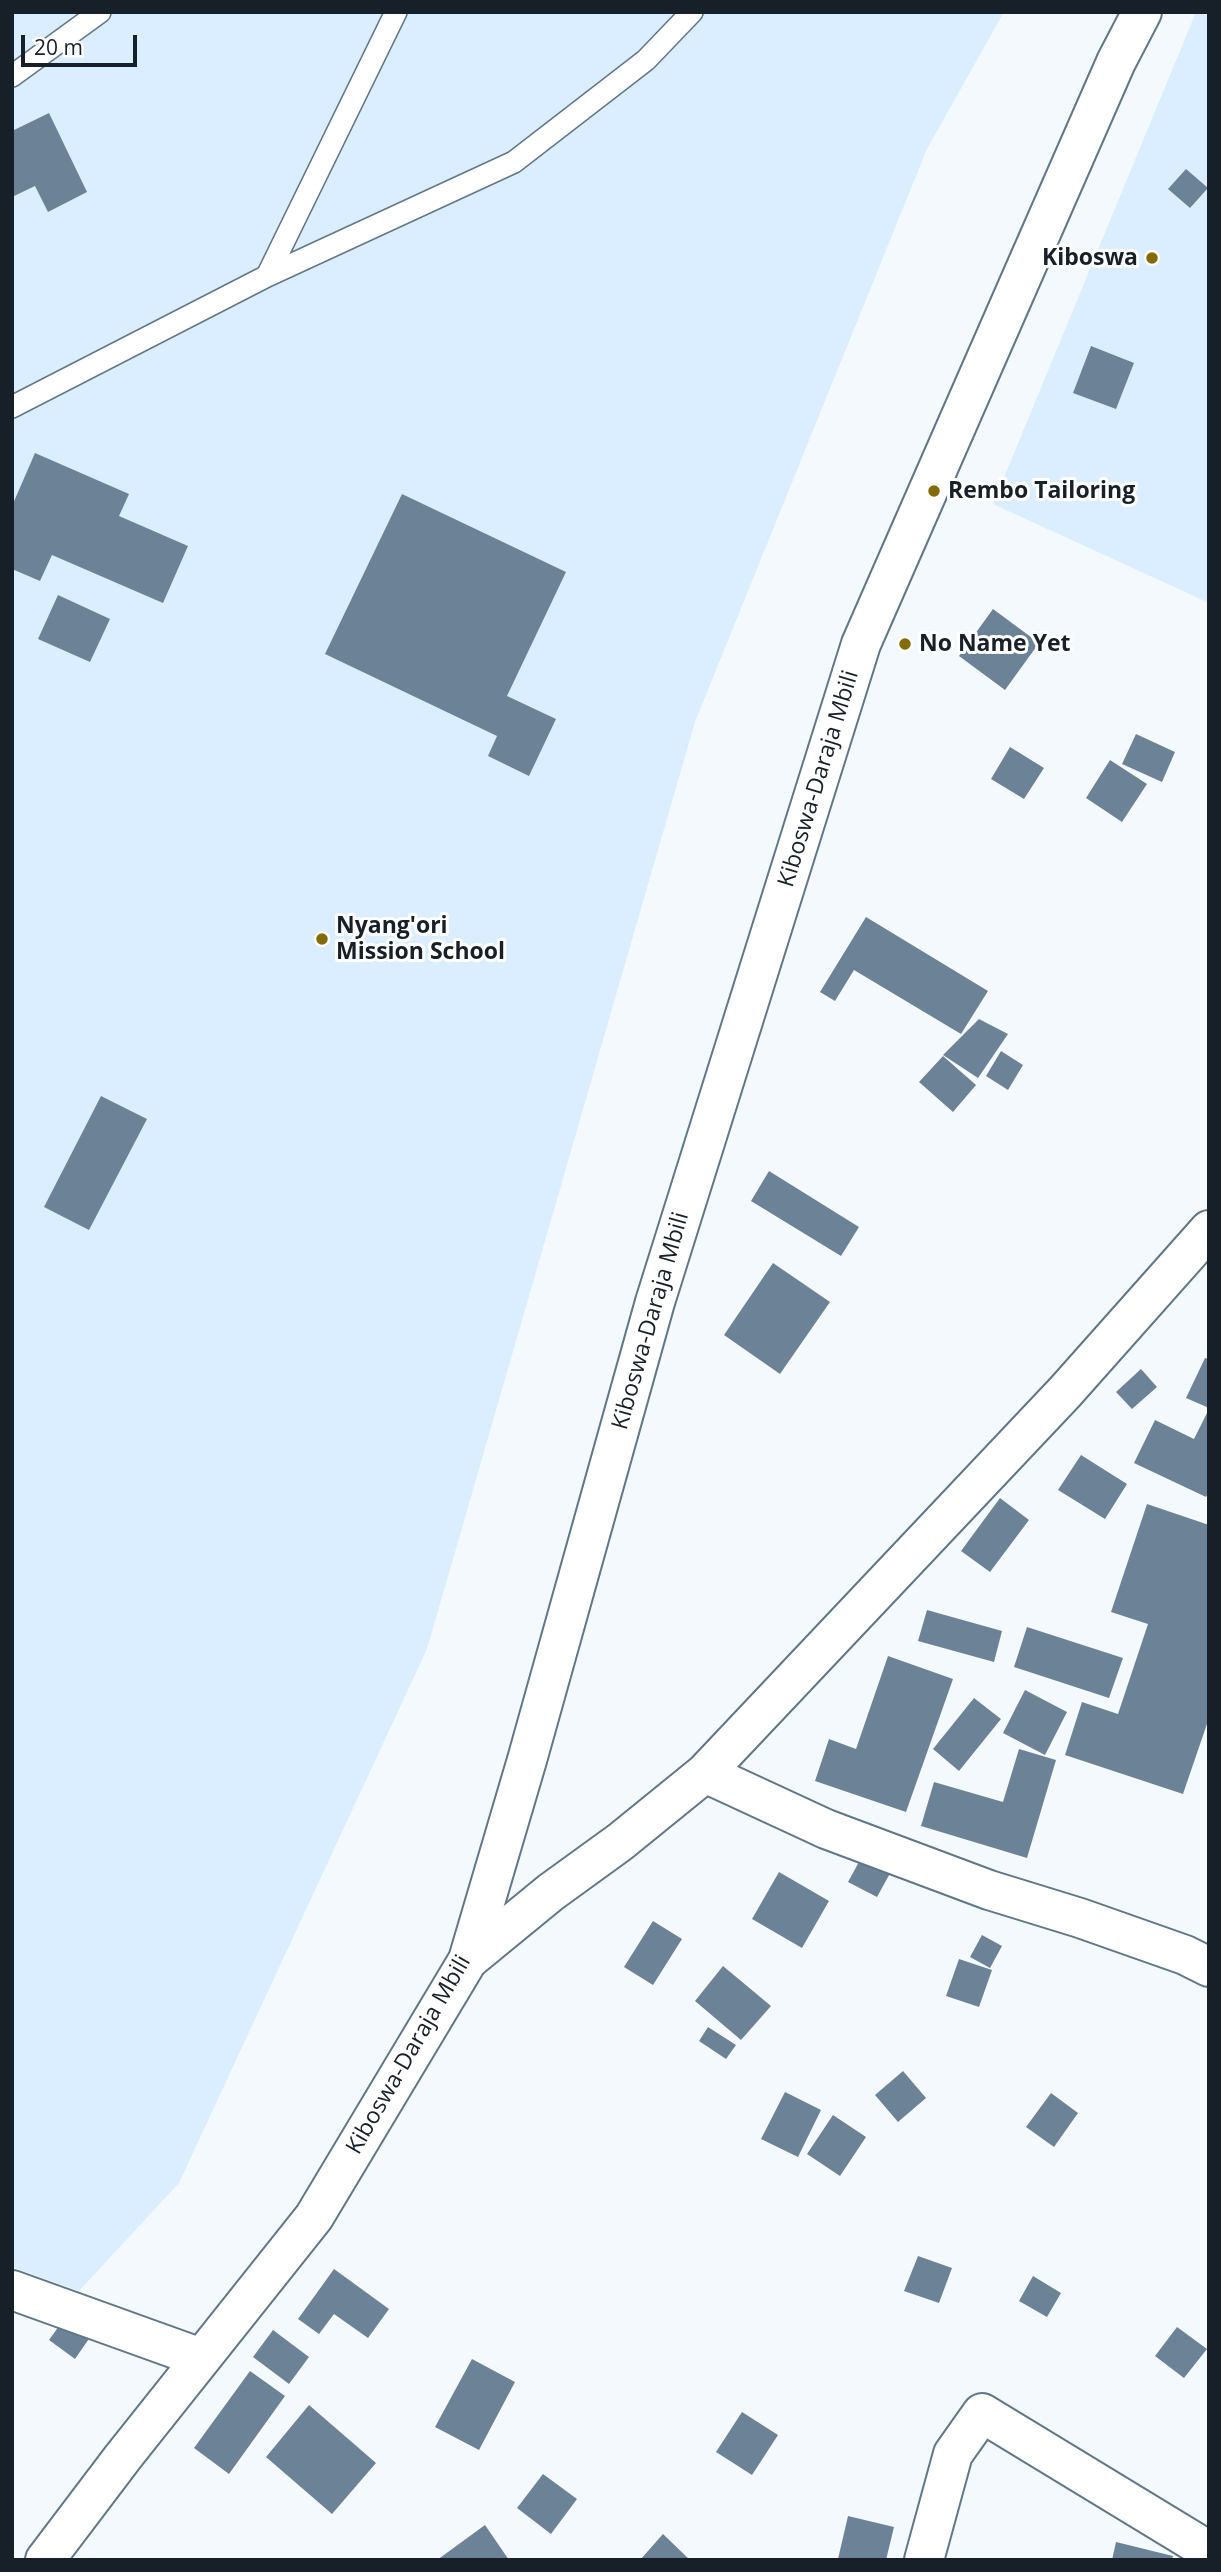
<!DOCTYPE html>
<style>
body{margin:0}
#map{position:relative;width:1221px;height:2572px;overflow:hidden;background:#f4f9fe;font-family:"Open Sans",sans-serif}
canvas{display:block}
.frame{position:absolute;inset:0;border:14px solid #172028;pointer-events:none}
.scale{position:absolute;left:21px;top:35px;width:116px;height:32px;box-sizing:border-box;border:4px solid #172028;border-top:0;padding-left:9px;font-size:21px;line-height:24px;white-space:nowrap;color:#172028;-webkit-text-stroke:5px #fff;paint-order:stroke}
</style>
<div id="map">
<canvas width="1221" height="2572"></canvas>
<div class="frame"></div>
<div class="scale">20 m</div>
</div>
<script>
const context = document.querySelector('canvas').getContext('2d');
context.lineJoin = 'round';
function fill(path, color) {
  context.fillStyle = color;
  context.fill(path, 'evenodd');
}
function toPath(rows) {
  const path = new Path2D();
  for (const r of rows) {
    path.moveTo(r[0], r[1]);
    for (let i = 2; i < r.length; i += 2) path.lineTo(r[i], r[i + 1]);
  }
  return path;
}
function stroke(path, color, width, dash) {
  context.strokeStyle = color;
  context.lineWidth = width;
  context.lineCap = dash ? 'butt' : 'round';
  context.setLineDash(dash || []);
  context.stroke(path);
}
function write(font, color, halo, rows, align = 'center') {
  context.font = font + ' "Open Sans",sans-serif';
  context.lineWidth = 6;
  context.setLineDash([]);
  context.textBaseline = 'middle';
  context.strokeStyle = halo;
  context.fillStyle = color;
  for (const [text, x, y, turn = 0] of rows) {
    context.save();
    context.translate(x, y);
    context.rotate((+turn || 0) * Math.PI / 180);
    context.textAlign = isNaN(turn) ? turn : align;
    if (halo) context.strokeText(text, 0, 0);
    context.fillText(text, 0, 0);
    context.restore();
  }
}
fill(toPath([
 [12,12,1004,12,927,149,695,722,427,1649,179,2183,79,2291,12,2267],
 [1196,12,1209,12,1209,603,993,504]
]), '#dbeeff');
fill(toPath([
 [49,113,87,192,48,212,35,186,12,197,12,131],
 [1186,169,1208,188,1190,208,1168,189],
 [1091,346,1134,363,1116,409,1073,393],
 [35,453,129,494,119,516,188,546,163,603,52,555,40,581,12,569,12,506],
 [402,494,566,572,507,696,556,719,529,776,488,756,497,736,325,654],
 [58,595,110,619,90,662,38,639],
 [993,609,1039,643,1005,690,959,656],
 [1136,734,1175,752,1162,782,1122,764],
 [1010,747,1044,768,1024,799,991,779],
 [1110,760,1147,784,1122,822,1086,798],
 [866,917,988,991,961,1034,854,970,835,1001,820,992],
 [979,1019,1008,1034,978,1078,943,1055],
 [1001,1051,1023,1065,1008,1090,986,1076],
 [943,1056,976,1085,953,1112,919,1082],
 [101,1096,147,1119,89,1230,44,1207],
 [769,1171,859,1227,841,1256,751,1201],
 [773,1263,830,1302,780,1374,724,1335],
 [1205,1358,1209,1359,1209,1408,1186,1398],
 [1141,1369,1157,1387,1132,1409,1116,1392],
 [1209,1409,1209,1491,1206,1497,1134,1463,1155,1420,1194,1439],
 [1081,1455,1127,1484,1105,1519,1058,1490],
 [1000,1498,1029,1520,990,1572,961,1551],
 [1147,1504,1209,1525,1209,1718,1183,1794,1065,1755,1082,1702,1118,1714,1148,1624,1111,1612],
 [927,1610,1002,1631,994,1662,918,1641],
 [1027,1627,1123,1658,1109,1698,1014,1667],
 [888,1656,953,1679,906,1812,815,1781,829,1739,856,1749],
 [1025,1690,1067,1712,1045,1755,1003,1733],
 [974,1698,1001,1719,959,1771,933,1749],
 [1019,1749,1056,1760,1027,1858,921,1826,934,1782,1003,1802],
 [865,1851,893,1868,877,1897,848,1882],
 [779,1872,829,1901,802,1948,752,1919],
 [653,1921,682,1939,653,1985,624,1967],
 [982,1935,1002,1946,990,1968,970,1957],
 [959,1959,992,1970,979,2007,946,1996],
 [723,1966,771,2006,741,2040,695,2001],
 [708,2027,736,2045,726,2059,699,2041],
 [903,2071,926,2098,898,2122,875,2095],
 [785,2092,821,2110,798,2157,761,2139],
 [1051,2093,1078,2113,1054,2147,1026,2127],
 [833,2115,866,2137,840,2176,807,2154],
 [918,2256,952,2268,939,2303,904,2291],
 [334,2269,389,2309,368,2338,334,2314,319,2334,298,2319],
 [1033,2276,1061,2293,1047,2317,1019,2301],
 [67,2315,93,2333,75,2359,49,2340],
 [1177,2327,1207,2349,1184,2378,1155,2356],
 [273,2330,309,2357,289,2384,253,2357],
 [472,2359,515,2382,479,2450,435,2427],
 [250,2371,285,2396,229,2474,194,2448],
 [309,2405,376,2463,332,2514,266,2457],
 [742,2412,778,2435,752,2475,716,2452],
 [543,2474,577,2499,551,2534,517,2508],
 [848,2516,894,2527,886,2560,838,2559],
 [485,2525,509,2560,437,2560],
 [663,2534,690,2560,640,2560],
 [1116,2542,1173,2556,1172,2560,1112,2560]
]), '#6c8397');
const lane = toPath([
 [12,76,100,12],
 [267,276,396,12],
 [12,407,267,276,514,162,646,60,692,12]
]);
const street = toPath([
 [705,1773,826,1829,989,1890,1080,1918,1185,1955,1209,1967],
 [468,1960,551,1892,620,1842,705,1773,1065,1392,1209,1230],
 [12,2290,201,2358],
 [924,2560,953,2454,982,2413,1209,2551]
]);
const secondary = toPath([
 [45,2560,123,2457,314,2217,468,1960,527,1760,655,1302,861,644,1116,62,1142,12]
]);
stroke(lane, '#60778a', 24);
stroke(street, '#60778a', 42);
stroke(secondary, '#60778a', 42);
stroke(lane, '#fff', 21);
stroke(street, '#fff', 38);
stroke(secondary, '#fff', 38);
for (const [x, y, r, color] of [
 [1152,258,7,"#836c08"],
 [934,491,7,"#836c08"],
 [905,644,7,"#836c08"],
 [322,939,7,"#836c08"]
]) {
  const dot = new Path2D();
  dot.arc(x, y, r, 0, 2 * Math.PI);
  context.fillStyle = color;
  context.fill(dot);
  stroke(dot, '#fff', 2.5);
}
write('bold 23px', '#172028', '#fff', [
 ["Kiboswa",1138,258,"right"],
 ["Rembo Tailoring",948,491],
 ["No Name Yet",919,644],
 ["Nyang'ori",336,926],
 ["Mission School",336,952]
], 'left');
write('23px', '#172028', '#fff', [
 ["Kiboswa-Daraja Mbili",819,779,-73],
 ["Kiboswa-Daraja Mbili",651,1321,-74],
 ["Kiboswa-Daraja Mbili",409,2055,-60]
]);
</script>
